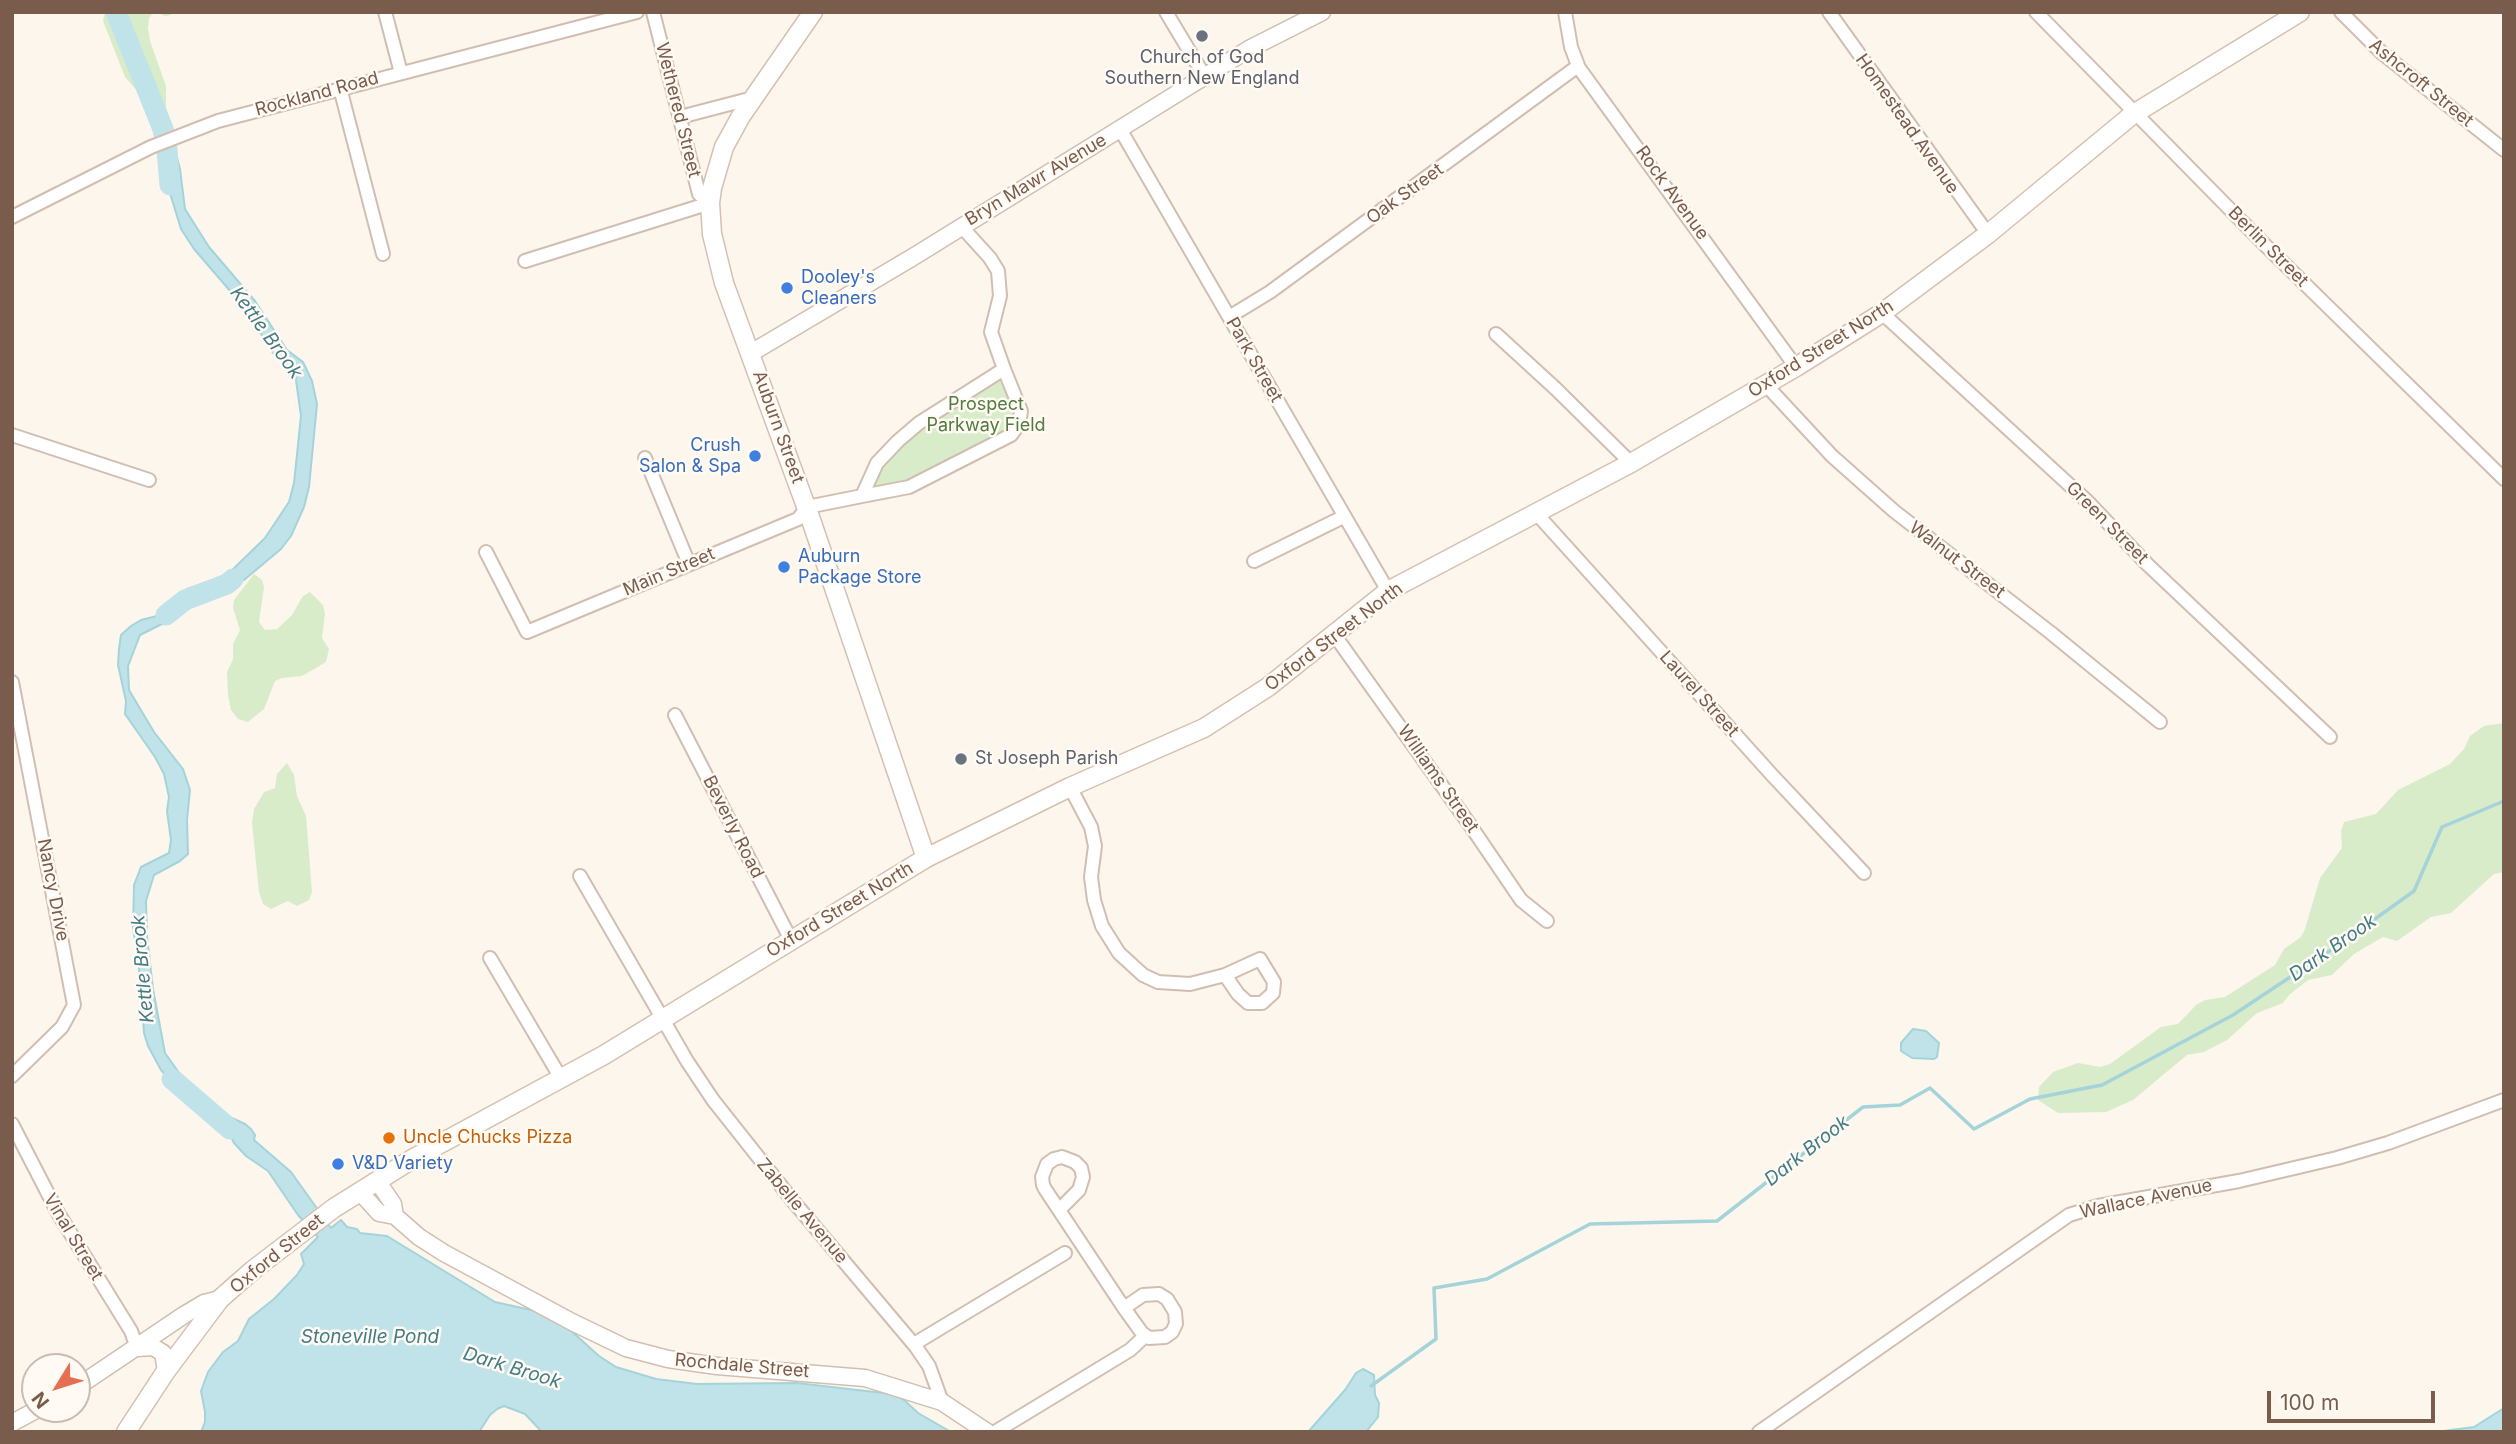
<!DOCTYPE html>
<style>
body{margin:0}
#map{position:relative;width:2516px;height:1444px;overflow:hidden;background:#fdf6ec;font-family:Inter,sans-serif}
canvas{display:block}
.frame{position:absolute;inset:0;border:14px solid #7a5c4d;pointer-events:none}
.north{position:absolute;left:21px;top:1353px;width:70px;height:70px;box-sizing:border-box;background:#fffaf3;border:2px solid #cabbb1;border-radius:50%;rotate:232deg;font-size:19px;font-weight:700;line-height:28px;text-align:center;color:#7a5c4d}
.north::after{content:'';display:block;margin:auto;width:24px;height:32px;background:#e76f51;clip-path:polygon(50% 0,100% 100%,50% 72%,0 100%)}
.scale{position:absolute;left:2267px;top:1391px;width:168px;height:32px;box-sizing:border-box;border:4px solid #7a5c4d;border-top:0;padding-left:9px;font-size:21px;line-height:24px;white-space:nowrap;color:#7a5c4d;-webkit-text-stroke:5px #fffaf3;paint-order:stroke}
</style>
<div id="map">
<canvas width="2516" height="1444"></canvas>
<div class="frame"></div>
<div class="north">N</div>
<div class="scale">100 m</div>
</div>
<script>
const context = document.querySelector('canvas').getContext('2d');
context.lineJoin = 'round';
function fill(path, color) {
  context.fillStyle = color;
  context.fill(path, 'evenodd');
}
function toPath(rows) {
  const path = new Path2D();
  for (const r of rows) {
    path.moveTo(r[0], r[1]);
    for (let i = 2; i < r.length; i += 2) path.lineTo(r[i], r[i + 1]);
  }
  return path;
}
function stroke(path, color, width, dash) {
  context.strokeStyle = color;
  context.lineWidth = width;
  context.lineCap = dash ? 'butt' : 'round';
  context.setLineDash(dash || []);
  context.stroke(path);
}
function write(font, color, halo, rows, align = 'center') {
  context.font = font + ' Inter,sans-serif';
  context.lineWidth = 5;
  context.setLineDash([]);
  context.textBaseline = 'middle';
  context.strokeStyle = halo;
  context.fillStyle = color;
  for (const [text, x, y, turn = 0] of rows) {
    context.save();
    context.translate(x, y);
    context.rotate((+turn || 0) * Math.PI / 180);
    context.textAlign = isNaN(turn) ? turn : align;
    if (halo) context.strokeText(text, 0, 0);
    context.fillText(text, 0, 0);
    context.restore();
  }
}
fill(toPath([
 [105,12,171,12,171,15,165,16,156,12,152,14,149,18,148,28,150,41,166,86,166,116,156,121,151,107,125,77,103,21],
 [1004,369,1014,392,1017,428,904,489,862,496,883,455],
 [254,574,262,580,264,587,259,622,265,630,277,629,292,615,303,596,310,592,323,605,325,614,322,638,329,649,326,662,302,676,282,678,275,681,264,709,248,722,238,719,231,710,228,695,227,672,233,659,233,644,240,630,233,608,234,600],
 [2504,723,2504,872,2494,874,2451,913,2431,917,2397,941,2383,937,2354,954,2332,975,2308,980,2289,995,2283,1003,2257,1013,2227,1040,2204,1052,2187,1055,2133,1100,2106,1112,2058,1113,2038,1100,2039,1087,2053,1072,2078,1063,2100,1067,2110,1064,2161,1027,2178,1024,2196,1005,2205,1000,2225,997,2275,965,2284,949,2301,937,2305,929,2320,878,2342,848,2341,831,2344,822,2376,814,2398,790,2450,764,2464,749,2470,736,2484,726],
 [287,763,294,775,297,796,306,816,312,892,309,900,297,906,288,901,271,909,263,904,259,892,252,823,254,809,264,792,275,788,277,774]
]), '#d8ecc9');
const water = toPath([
 [166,116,180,169,185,209,209,247,255,301,287,350,303,362,312,381,317,404,309,487,304,507,291,536,281,549,244,580,191,595,164,623,140,635,128,666,129,690,154,732,183,769,190,790,187,820,188,854,180,861,154,875,146,901,147,936,153,989,165,1053,187,1084,223,1114,245,1124,251,1129,255,1135,254,1140,291,1172,331,1228,341,1220,347,1227,357,1229,360,1233,387,1236,495,1302,540,1312,567,1327,599,1356,616,1367,656,1379,697,1384,797,1383,892,1394,903,1399,918,1413,951,1432,542,1432,525,1414,504,1406,497,1409,490,1415,479,1432,201,1432,205,1422,205,1412,201,1391,208,1372,223,1352,238,1341,249,1319,274,1299,297,1275,304,1264,301,1254,318,1237,298,1215,268,1171,246,1156,234,1143,228,1130,199,1102,174,1085,161,1070,148,1046,144,1033,140,976,133,927,134,885,141,867,169,853,171,840,167,811,169,797,164,774,155,757,125,714,126,701,118,665,119,649,121,635,131,626,141,620,165,614,172,602,187,589,226,576,265,538,289,502,294,483,301,416,295,373,273,353,244,307,194,249,181,229,170,193,168,155,162,134,156,121,166,116],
 [1913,1029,1926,1031,1939,1043,1937,1057,1934,1059,1912,1058,1901,1051,1901,1043,1913,1029],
 [1363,1369,1374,1375,1375,1395,1379,1403,1378,1417,1366,1432,1308,1432,1345,1390,1356,1373,1363,1369],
 [2504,1408,2504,1432,2436,1432,2474,1427,2504,1408]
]);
fill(water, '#bfe3e8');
stroke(water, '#a5d3da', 2);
stroke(toPath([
 [1371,1386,1436,1339,1434,1288,1487,1279,1590,1224,1717,1221,1863,1107,1900,1105,1930,1088,1974,1129,2030,1099,2102,1085,2233,1015,2340,944,2414,891,2442,827,2504,801]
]), '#a5d3da', 3.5);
stroke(toPath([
 [116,12,163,129,167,150,170,185],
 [166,615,185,600,227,584,233,579],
 [172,1079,230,1129]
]), '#bfe3e8', 21);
const minor = toPath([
 [385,12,401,73],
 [653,12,699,194,710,203],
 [1166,12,1205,77],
 [1565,12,1571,47,1579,68,1796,367],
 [1829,12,1988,234],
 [2036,12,2265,245,2504,479],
 [2341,12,2382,53,2504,150],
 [340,88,383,254],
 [680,117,753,98],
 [1120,129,1388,591],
 [12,217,151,147,218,121,637,12],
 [961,226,990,258,998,271,1000,296,991,332,1004,369],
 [525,261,710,203],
 [1882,313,2088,502,2147,564,2330,737],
 [1229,317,1270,292,1578,66],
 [1496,334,1556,389,1631,463],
 [1766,385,1832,456,1894,511,2051,633,2160,722],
 [12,435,149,480],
 [645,458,689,564],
 [1536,513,1772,775,1864,873],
 [486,552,527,632,798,519,807,507,862,496,877,463,898,441,919,423,1004,369,1021,411,1019,424,1011,435,909,487,862,496],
 [1254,561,1343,517],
 [1333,633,1470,825,1521,900,1547,921],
 [12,682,74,1005,62,1027,12,1076],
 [675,715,791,940],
 [1070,787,1091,827,1095,846,1091,877,1094,900,1102,926,1119,953,1143,975,1158,982,1190,984,1225,975,1238,994,1248,1003,1262,1003,1273,993,1274,982,1260,959,1225,975],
 [580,876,687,1061,713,1100,793,1201,916,1347,929,1366,942,1402],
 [490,958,562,1080],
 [12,1124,58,1213,131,1331,137,1348],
 [1059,1210,1079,1190,1083,1177,1081,1168,1075,1162,1062,1157,1054,1159,1047,1164,1042,1177,1043,1185,1045,1189,1124,1308,1142,1333,1149,1338,1165,1337,1172,1332,1176,1324,1175,1312,1167,1299,1159,1294,1143,1295,1124,1308],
 [914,1344,1065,1253],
 [995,1432,1130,1350,1145,1336],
 [1759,1432,2069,1215,2098,1206,2239,1181,2337,1158,2388,1143,2504,1100]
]);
const tertiary = toPath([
 [751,353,913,257,1249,49,1322,12],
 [378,1182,393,1204,395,1216],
 [360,1192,379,1213,395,1216,419,1237,444,1253,572,1322,626,1348,668,1359,717,1366,865,1378,942,1402,987,1432],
 [137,1348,153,1347,163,1353,166,1371],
 [77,1387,184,1315,204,1303,220,1299],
 [12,1423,38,1409]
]);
const secondary = toPath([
 [813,12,741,116,724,147,712,188,710,203,712,234,724,283,811,520,926,858],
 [126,1432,166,1371,220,1299,253,1270,334,1208,414,1158,604,1055,926,858,1070,787,1204,728,1268,687,1388,591,1631,463,1796,367,1882,313,1988,234,2132,115,2300,12]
]);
stroke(minor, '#d1beb0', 16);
stroke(tertiary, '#d1beb0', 19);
stroke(secondary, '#d6c0b0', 21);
stroke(minor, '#fff', 12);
stroke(tertiary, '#fff', 16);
stroke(secondary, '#fff', 18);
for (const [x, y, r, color] of [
 [1202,36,7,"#6b7280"],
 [787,288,7,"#3f7fe0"],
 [755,456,7,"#3f7fe0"],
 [784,567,7,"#3f7fe0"],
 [961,759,7,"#6b7280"],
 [389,1138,7,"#e8710a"],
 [338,1164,7,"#3f7fe0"]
]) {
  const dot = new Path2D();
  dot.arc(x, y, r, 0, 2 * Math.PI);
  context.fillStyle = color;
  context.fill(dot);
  stroke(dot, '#fffaf3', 2.5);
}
write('18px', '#5b616d', '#fffaf3', [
 ["Church of God",1202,58],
 ["Southern New England",1202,79],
 ["St Joseph Parish",975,759,"left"]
]);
write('18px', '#7a5c4d', '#fffaf3', [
 ["Ashcroft Street",2421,83,39],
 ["Rockland Road",317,94,-15],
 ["Wethered Street",678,110,76],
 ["Homestead Avenue",1907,124,55],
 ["Bryn Mawr Avenue",1036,180,-31],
 ["Rock Avenue",1672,193,54],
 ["Oak Street",1405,194,-36],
 ["Berlin Street",2268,247,45],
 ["Oxford Street North",1821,349,-32],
 ["Park Street",1254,360,60],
 ["Auburn Street",778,427,70],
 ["Green Street",2107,523,45],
 ["Walnut Street",1957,560,37],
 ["Main Street",669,572,-23],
 ["Oxford Street North",1334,637,-37],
 ["Laurel Street",1699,694,48],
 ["Williams Street",1438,779,55],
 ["Beverly Road",733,827,63],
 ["Nancy Drive",53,890,79],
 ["Oxford Street North",840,910,-31],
 ["Wallace Avenue",2146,1199,-12],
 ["Zabelle Avenue",802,1211,50],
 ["Vinal Street",73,1237,59],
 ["Oxford Street",277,1254,-39],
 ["Rochdale Street",742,1366,5]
]);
write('18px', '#366cbe', '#fffaf3', [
 ["Dooley's",801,278],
 ["Cleaners",801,299],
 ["Crush",741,446,"right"],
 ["Salon & Spa",741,467,"right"],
 ["Auburn",798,557],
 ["Package Store",798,578],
 ["V&D Variety",352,1164]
], 'left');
write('18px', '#537a41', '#fffaf3', [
 ["Prospect",986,405],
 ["Parkway Field",986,426]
]);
write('18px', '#c56008', '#fffaf3', [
 ["Uncle Chucks Pizza",403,1138]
], 'left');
write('italic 19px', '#437c86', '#fffaf3', [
 ["Kettle Brook",266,333,54],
 ["Dark Brook",2333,948,-35],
 ["Kettle Brook",143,969,-95],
 ["Dark Brook",1807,1151,-38],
 ["Stoneville Pond",370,1337],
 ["Dark Brook",512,1368,17]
]);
</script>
